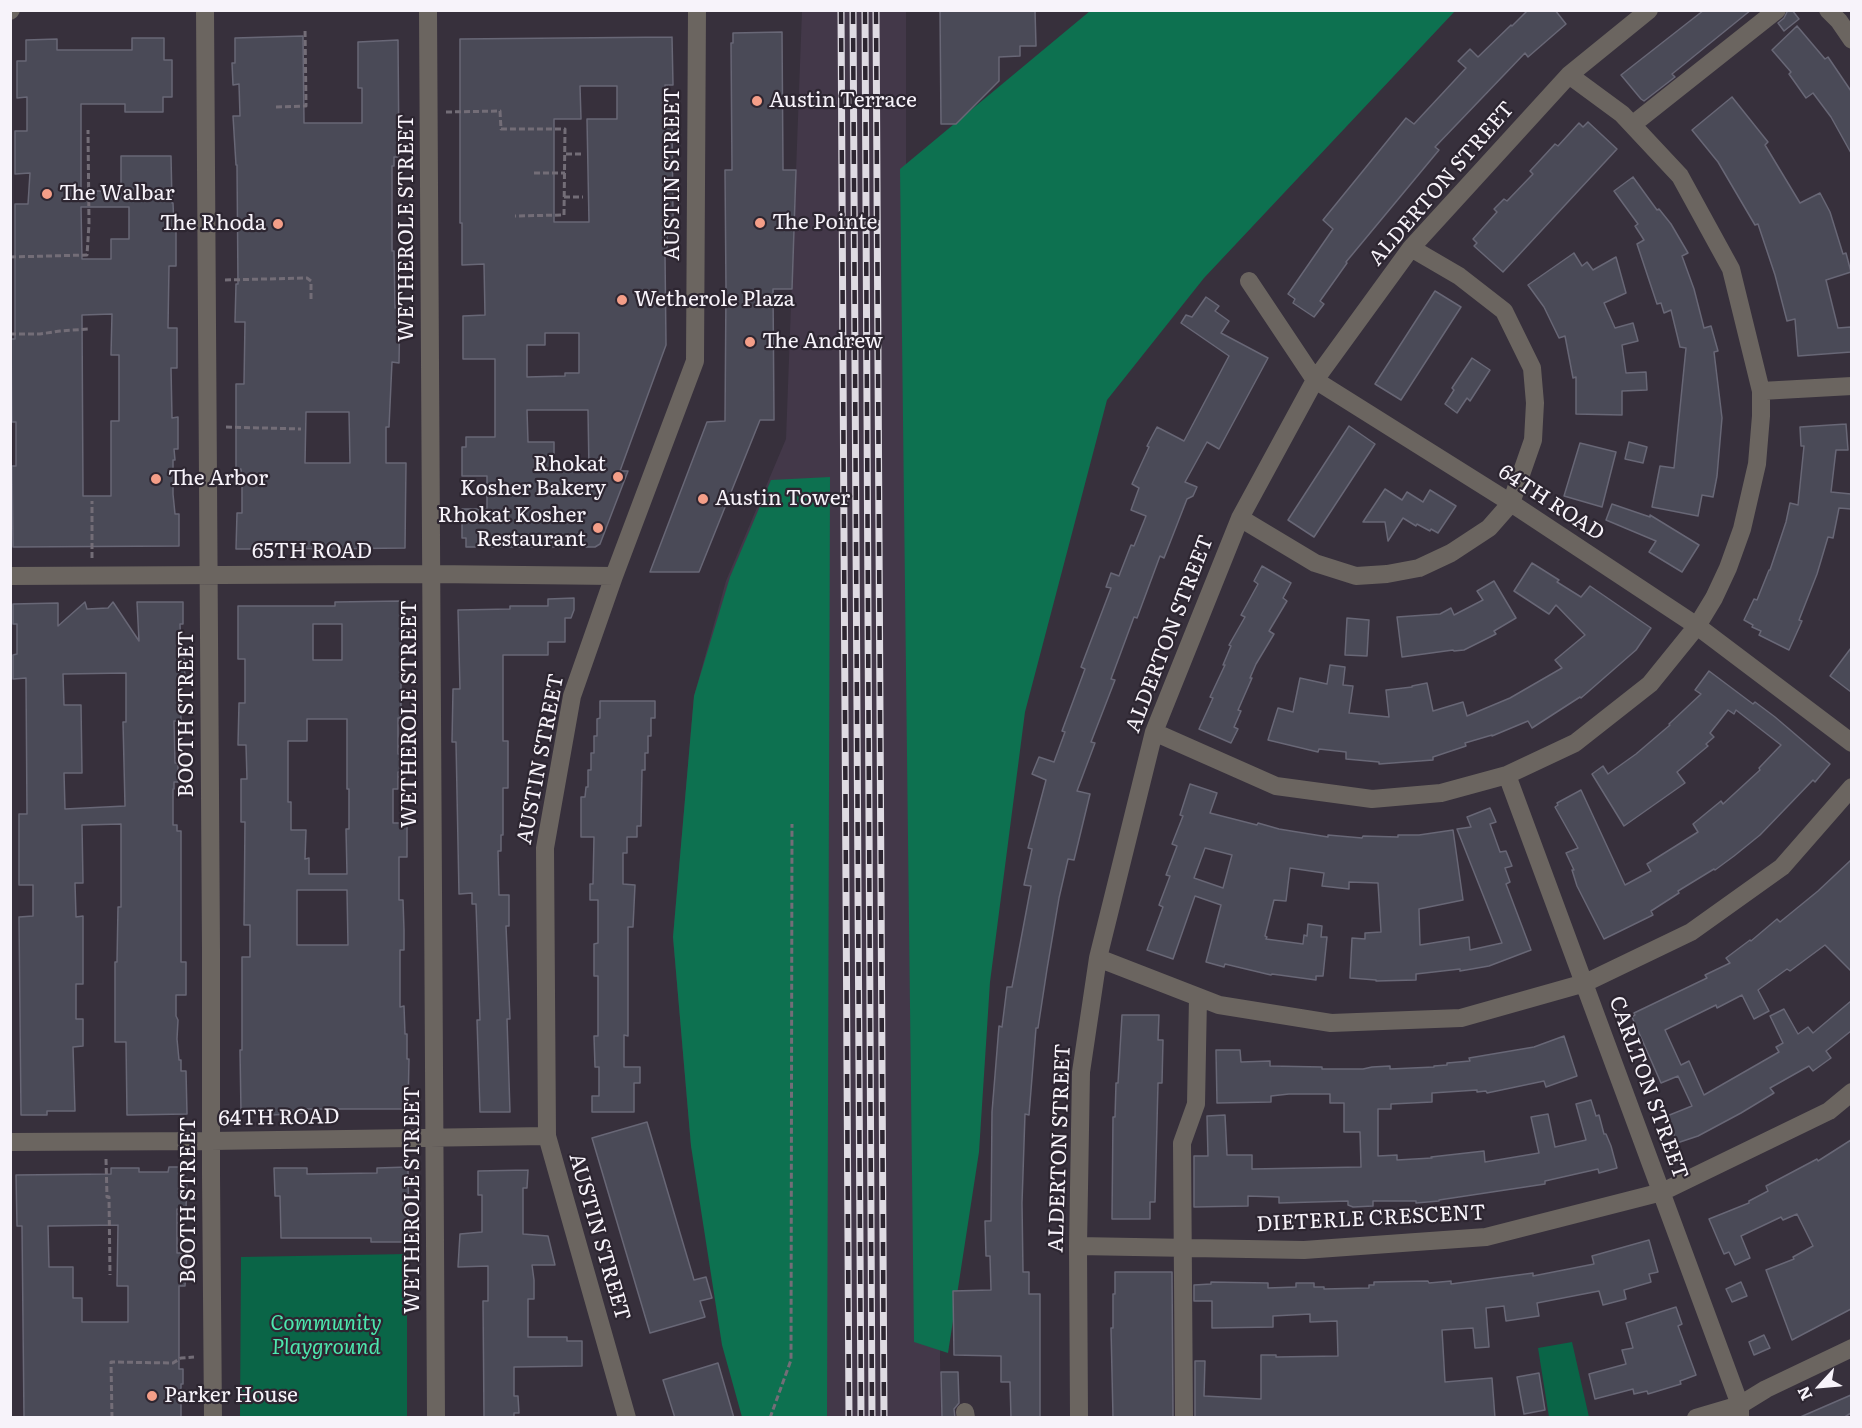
<!DOCTYPE html>
<style>
body{margin:0}
#map{position:relative;width:1862px;height:1428px;overflow:hidden;background:#37303c;font-family:Literata,serif}
canvas{display:block}
.frame{position:absolute;inset:0;border:12px solid #f7f3fa;pointer-events:none}
.north{position:absolute;left:1790px;top:1356px;width:60px;height:60px;-webkit-text-stroke:4px #2d2631;paint-order:stroke;rotate:244deg;font-size:16px;font-weight:700;line-height:24px;text-align:center;color:#f7f3fa}
.north::after{content:'';display:block;margin:auto;width:21px;height:27px;background:#f7f3fa;clip-path:polygon(50% 0,100% 100%,50% 72%,0 100%)}
</style>
<div id="map">
<canvas width="1862" height="1428"></canvas>
<div class="frame"></div>
<div class="north">N</div>
</div>
<script>
const context = document.querySelector('canvas').getContext('2d');
context.lineJoin = 'round';
function fill(path, color) {
  context.fillStyle = color;
  context.fill(path, 'evenodd');
}
function toPath(rows) {
  const path = new Path2D();
  for (const r of rows) {
    path.moveTo(r[0], r[1]);
    for (let i = 2; i < r.length; i += 2) path.lineTo(r[i], r[i + 1]);
  }
  return path;
}
function stroke(path, color, width, dash) {
  context.strokeStyle = color;
  context.lineWidth = width;
  context.lineCap = dash ? 'butt' : 'round';
  context.setLineDash(dash || []);
  context.stroke(path);
}
function write(font, color, halo, rows, align = 'center') {
  context.font = font + ' Literata,serif';
  context.lineWidth = 4.5;
  context.setLineDash([]);
  context.textBaseline = 'middle';
  context.strokeStyle = halo;
  context.fillStyle = color;
  for (const [text, x, y, turn = 0] of rows) {
    context.save();
    context.translate(x, y);
    context.rotate((+turn || 0) * Math.PI / 180);
    context.textAlign = isNaN(turn) ? turn : align;
    if (halo) context.strokeText(text, 0, 0);
    context.fillText(text, 0, 0);
    context.restore();
  }
}
fill(toPath([
 [802,11,906,11,906,183,1035,632,942,1259,940,1357,941,1417,755,1418,691,1146,673,937,694,696,726,581,786,439]
]), '#433849');
fill(toPath([
 [407,1254,407,1417,240,1417,241,1257],
 [1572,1342,1589,1417,1549,1417,1538,1348]
]), '#0a6547');
fill(toPath([
 [1090,11,1455,11,1204,278,1107,400,1025,712,990,982,979,1152,948,1353,914,1342,900,169],
 [830,477,827,1417,742,1417,722,1345,691,1146,673,937,694,696,730,577,771,480]
]), '#0d7150');
const building = toPath([
 [940,10,1035,10,1036,46,1020,46,1020,56,999,57,999,81,956,124,941,124,940,10],
 [1528,10,1555,10,1566,24,1528,57,1525,53,1435,147,1439,150,1346,262,1347,263,1320,301,1324,304,1314,317,1293,303,1295,299,1288,294,1333,229,1323,220,1406,118,1414,124,1466,68,1458,61,1470,49,1478,57,1511,25,1512,26,1528,10],
 [1704,10,1751,10,1672,74,1675,77,1644,101,1641,99,1621,75,1704,10],
 [1788,10,1792,10,1799,19,1784,31,1778,23,1784,18,1788,10],
 [1797,26,1825,59,1828,57,1851,91,1851,153,1831,117,1813,93,1806,98,1789,74,1791,72,1772,50,1797,26],
 [782,32,783,170,796,170,792,289,773,289,774,420,760,420,699,572,650,572,707,422,725,421,726,290,725,170,732,170,731,43,733,43,733,33,782,32],
 [303,36,304,123,362,123,362,88,358,88,358,42,398,40,399,157,394,157,394,166,392,166,392,251,394,251,395,308,400,308,399,363,392,362,389,427,386,427,386,463,406,463,405,548,320,549,255,547,255,549,236,549,237,513,242,513,242,480,241,469,236,469,236,384,244,384,245,322,235,322,236,284,238,284,237,165,236,165,233,116,240,116,239,84,233,85,232,63,235,63,235,38,303,36],
 [306,412,349,412,350,463,305,463,306,412],
 [672,37,673,85,665,85,666,118,672,118,673,221,667,221,667,254,665,254,666,345,620,471,628,471,600,544,595,547,466,547,466,538,462,538,462,509,487,509,487,476,462,476,462,447,466,447,466,437,495,437,495,359,463,359,463,316,485,315,484,264,462,265,462,223,460,223,460,39,672,37],
 [580,86,617,86,617,119,587,119,589,222,554,222,554,119,581,119,580,86],
 [545,333,579,333,579,373,565,373,565,376,527,377,527,345,545,345,545,333],
 [527,410,588,410,589,471,554,470,554,442,528,442,527,410],
 [132,38,164,38,164,60,172,60,172,97,163,97,163,112,125,112,125,104,81,104,81,191,121,191,121,156,171,156,172,203,173,203,174,226,176,226,176,266,169,266,168,328,177,328,177,368,171,368,172,418,178,417,178,449,174,449,175,460,173,460,173,494,175,514,179,514,179,546,13,547,12,466,16,466,16,422,12,422,11,339,15,339,15,204,28,204,30,173,15,174,15,131,27,131,27,97,17,98,17,61,26,61,26,40,57,39,57,50,132,50,132,38],
 [81,207,129,207,129,239,111,239,111,259,82,259,81,207],
 [112,314,111,355,119,355,119,421,111,421,111,496,83,496,82,315,112,314],
 [1732,97,1768,142,1765,145,1800,203,1820,193,1830,212,1843,254,1846,253,1851,272,1826,280,1838,328,1851,327,1851,352,1798,356,1795,319,1787,321,1775,275,1758,224,1755,225,1718,162,1692,130,1732,97],
 [1588,122,1617,149,1503,272,1474,246,1477,243,1473,239,1497,212,1494,209,1504,199,1507,201,1533,174,1530,171,1555,144,1558,146,1579,123,1583,127,1588,122],
 [1633,177,1657,210,1659,209,1671,224,1688,253,1682,256,1694,289,1704,328,1711,326,1718,351,1714,352,1722,418,1717,476,1713,497,1702,495,1698,516,1652,507,1660,466,1674,468,1686,348,1680,347,1671,310,1664,313,1661,303,1657,304,1637,244,1644,240,1635,226,1638,224,1614,191,1633,177],
 [1574,253,1582,266,1587,262,1593,270,1616,257,1626,293,1604,303,1615,328,1633,323,1638,341,1622,345,1626,373,1646,372,1647,390,1622,391,1622,415,1576,414,1576,377,1573,378,1565,336,1559,338,1544,307,1528,285,1574,253],
 [1435,291,1461,307,1401,400,1375,384,1435,291],
 [1206,297,1219,306,1215,311,1229,321,1221,333,1268,358,1219,449,1207,442,1185,482,1197,487,1193,496,1187,499,1164,558,1160,556,1137,618,1134,617,1111,679,1115,680,1091,742,1095,743,1077,791,1090,794,1074,860,1068,859,1059,898,1047,969,1038,1028,1036,1028,1029,1115,1025,1114,1022,1203,1023,1272,1029,1272,1029,1294,1040,1294,1040,1418,1011,1418,1010,1382,1001,1382,1001,1356,954,1355,953,1291,991,1290,990,1256,986,1256,985,1221,991,1221,992,1112,999,1026,1002,1027,1007,987,1012,987,1031,886,1024,885,1032,849,1028,848,1046,780,1032,774,1039,757,1054,762,1065,732,1062,731,1085,669,1081,667,1111,588,1106,587,1111,573,1119,576,1131,545,1134,546,1146,516,1131,510,1139,488,1132,484,1149,447,1147,446,1157,427,1184,441,1229,356,1181,323,1186,315,1192,317,1206,297],
 [1472,358,1490,370,1470,401,1467,398,1457,413,1445,404,1454,390,1452,388,1472,358],
 [1846,424,1848,450,1836,450,1831,492,1851,494,1851,509,1839,508,1833,538,1828,537,1817,574,1799,620,1802,621,1789,650,1759,635,1761,631,1752,627,1753,625,1744,620,1754,599,1757,600,1769,570,1770,570,1786,522,1790,503,1798,505,1804,446,1801,446,1800,427,1846,424],
 [1349,426,1375,444,1314,537,1288,520,1349,426],
 [1629,442,1647,447,1643,463,1625,459,1629,442],
 [1580,443,1616,452,1602,507,1564,496,1580,443],
 [1385,489,1402,500,1407,492,1423,502,1430,490,1456,506,1438,533,1431,529,1430,531,1417,524,1416,526,1403,518,1388,541,1385,522,1363,522,1385,489],
 [1612,504,1650,517,1650,515,1699,545,1682,572,1649,552,1656,541,1606,520,1612,504],
 [1532,563,1559,580,1557,582,1581,597,1590,586,1651,628,1636,650,1581,698,1580,697,1532,728,1528,721,1492,736,1492,735,1465,743,1466,746,1433,757,1433,760,1379,764,1379,762,1346,759,1346,752,1319,749,1318,752,1268,740,1278,708,1293,712,1300,678,1327,684,1330,665,1345,667,1343,685,1353,686,1349,713,1389,717,1386,690,1412,687,1412,686,1427,683,1433,711,1463,702,1467,716,1510,698,1562,668,1555,660,1585,635,1556,605,1549,614,1514,591,1532,563],
 [1262,566,1291,583,1283,598,1287,601,1269,631,1274,634,1256,664,1250,678,1252,678,1238,710,1241,711,1234,727,1238,729,1231,743,1199,729,1213,698,1210,697,1225,665,1223,665,1231,646,1229,645,1245,617,1241,615,1258,584,1254,581,1262,566],
 [1494,581,1516,618,1494,631,1496,634,1464,650,1454,651,1453,650,1402,657,1397,617,1440,614,1451,608,1454,615,1483,600,1477,591,1494,581],
 [574,598,574,610,571,618,565,618,565,642,548,642,548,655,503,655,503,741,508,741,508,788,503,788,503,835,501,835,501,851,498,851,499,895,509,895,509,926,506,926,510,1019,507,1019,510,1112,480,1112,477,1020,480,1020,476,904,472,904,472,893,459,894,456,742,452,742,453,689,460,689,458,610,510,609,510,606,548,606,548,599,574,598],
 [401,601,401,718,398,718,398,754,402,754,402,772,398,772,398,789,393,789,393,823,407,823,407,857,399,857,399,900,403,900,404,930,404,950,400,950,400,1007,404,1006,405,1034,407,1034,407,1059,409,1059,408,1109,306,1109,306,1113,272,1115,272,1112,241,1113,240,1050,242,1050,242,957,250,957,250,925,244,925,245,822,241,822,241,779,247,779,246,745,238,745,239,703,245,703,245,659,238,659,238,606,335,606,335,602,401,601],
 [313,624,342,624,342,660,313,660,313,624],
 [307,719,347,719,347,789,349,789,349,829,346,829,347,874,309,874,309,858,305,859,306,830,291,830,291,802,288,802,288,741,307,741,307,719],
 [297,890,347,890,348,945,297,945,297,890],
 [85,602,87,609,108,608,113,602,139,641,137,602,183,602,183,624,180,624,181,656,184,656,185,677,180,677,181,721,174,721,175,763,178,763,178,782,174,782,174,789,173,789,173,825,177,825,177,831,181,831,181,962,186,962,186,995,176,995,176,1016,178,1020,177,1039,179,1060,181,1060,181,1071,186,1071,187,1114,127,1115,126,1042,115,1042,115,962,117,962,118,907,121,907,121,824,82,825,83,883,75,883,76,917,83,916,83,984,76,984,76,1019,83,1019,83,1046,73,1047,75,1111,47,1111,47,1115,21,1115,19,917,33,916,33,885,19,885,19,814,27,814,26,678,13,679,13,655,17,654,17,624,13,624,13,604,58,603,58,626,85,602],
 [126,673,126,722,123,722,125,806,65,809,64,773,82,773,81,705,64,705,63,674,126,673],
 [1347,618,1369,620,1367,656,1345,655,1347,618],
 [1851,648,1851,692,1830,676,1851,648],
 [1709,671,1753,704,1755,702,1775,717,1830,764,1815,782,1813,780,1760,835,1734,856,1715,870,1714,869,1678,891,1679,893,1651,911,1653,915,1604,939,1577,886,1572,870,1574,870,1566,853,1578,848,1555,807,1558,805,1557,803,1581,790,1625,885,1651,871,1647,864,1698,832,1693,824,1721,801,1723,804,1760,770,1759,768,1781,745,1736,710,1734,714,1728,710,1710,733,1714,737,1706,744,1708,746,1677,772,1685,783,1624,826,1592,774,1603,766,1608,774,1636,754,1670,725,1669,724,1701,694,1695,690,1709,671],
 [600,701,655,701,655,718,651,718,651,736,648,736,648,753,645,753,645,770,642,770,641,826,637,826,637,837,627,837,627,853,623,853,623,884,635,885,633,927,628,927,628,1036,624,1035,624,1067,640,1067,640,1083,634,1083,634,1112,592,1112,592,1096,599,1096,599,1067,595,1067,594,1036,598,1036,598,976,594,976,594,944,598,943,598,900,590,900,590,884,593,884,594,837,581,837,581,797,585,797,586,787,588,787,588,770,591,770,591,753,594,753,594,736,597,736,597,719,600,718,600,701],
 [1190,784,1217,793,1210,813,1257,825,1258,823,1279,829,1328,837,1328,835,1362,838,1363,836,1398,837,1398,835,1419,835,1453,830,1463,900,1419,909,1420,945,1469,937,1470,950,1502,943,1457,829,1471,827,1467,817,1490,808,1496,822,1490,824,1500,852,1506,851,1512,866,1505,868,1510,882,1506,884,1531,950,1489,966,1460,971,1460,969,1416,974,1416,980,1376,981,1376,980,1350,978,1352,938,1365,939,1365,933,1381,932,1378,883,1349,882,1349,889,1322,886,1324,873,1290,868,1286,901,1274,900,1265,936,1267,937,1266,939,1303,944,1304,935,1307,936,1308,924,1322,926,1321,937,1327,937,1323,976,1316,976,1316,980,1272,974,1271,975,1225,964,1224,967,1206,962,1221,905,1195,896,1173,959,1147,950,1163,907,1159,905,1170,876,1166,875,1177,846,1172,844,1183,816,1180,815,1190,784],
 [1205,848,1232,855,1223,888,1194,878,1205,848],
 [1851,860,1851,971,1825,945,1790,971,1787,969,1758,990,1769,1011,1754,1019,1742,995,1717,1008,1716,1005,1665,1030,1681,1065,1689,1061,1704,1095,1779,1052,1776,1047,1783,1043,1770,1016,1784,1009,1798,1034,1808,1027,1813,1033,1851,1001,1851,1031,1826,1051,1831,1058,1813,1071,1809,1066,1770,1088,1774,1093,1741,1113,1698,1136,1677,1143,1667,1116,1692,1106,1678,1076,1661,1083,1632,1017,1635,1015,1634,1013,1707,978,1705,975,1730,963,1726,958,1750,940,1751,941,1777,919,1780,922,1818,891,1851,860],
 [1122,1015,1159,1015,1158,1040,1163,1040,1162,1083,1158,1083,1155,1202,1150,1202,1150,1219,1112,1219,1113,1117,1115,1117,1116,1083,1118,1083,1122,1015],
 [1564,1036,1577,1076,1546,1087,1544,1081,1487,1093,1486,1091,1477,1092,1477,1090,1432,1093,1432,1102,1391,1104,1391,1109,1378,1109,1378,1156,1397,1155,1397,1160,1432,1158,1431,1157,1484,1151,1485,1162,1539,1153,1531,1117,1548,1114,1555,1147,1586,1140,1576,1104,1591,1100,1596,1116,1599,1115,1604,1134,1606,1134,1611,1146,1617,1168,1599,1173,1598,1169,1545,1181,1545,1184,1439,1200,1439,1201,1416,1203,1416,1201,1373,1201,1373,1206,1353,1207,1348,1205,1348,1201,1279,1203,1279,1197,1248,1196,1248,1206,1194,1207,1194,1156,1208,1156,1207,1116,1225,1115,1227,1155,1252,1155,1252,1169,1361,1167,1360,1132,1344,1132,1344,1103,1330,1103,1330,1094,1289,1094,1271,1096,1271,1102,1217,1103,1216,1050,1240,1050,1241,1062,1270,1061,1270,1066,1322,1067,1322,1069,1363,1069,1372,1067,1390,1066,1390,1069,1434,1067,1434,1066,1447,1065,1447,1063,1470,1061,1469,1058,1534,1047,1564,1036],
 [647,1122,694,1280,706,1277,712,1298,700,1301,705,1317,650,1333,592,1138,647,1122],
 [1851,1140,1851,1309,1792,1340,1766,1270,1794,1259,1793,1257,1813,1246,1797,1214,1783,1220,1781,1217,1741,1236,1750,1258,1735,1265,1729,1252,1724,1254,1709,1219,1749,1203,1749,1201,1768,1191,1766,1186,1817,1159,1818,1161,1851,1140],
 [169,1167,185,1167,185,1178,187,1178,186,1210,177,1209,177,1253,187,1253,185,1286,179,1286,179,1369,183,1369,183,1384,181,1384,181,1418,24,1418,22,1226,17,1226,16,1175,111,1174,111,1168,139,1168,139,1172,168,1172,169,1167],
 [118,1225,117,1286,128,1286,128,1322,82,1322,82,1298,73,1298,73,1267,49,1267,48,1226,118,1225],
 [408,1167,409,1242,371,1242,371,1238,281,1238,280,1196,275,1196,274,1168,307,1168,307,1174,377,1173,377,1168,408,1167],
 [528,1170,527,1188,523,1188,523,1234,548,1236,555,1265,532,1265,534,1280,534,1299,528,1299,528,1337,567,1337,567,1341,582,1341,582,1366,514,1367,514,1396,518,1396,519,1413,514,1413,514,1418,484,1418,483,1301,488,1301,488,1266,458,1267,460,1234,482,1232,482,1195,478,1195,478,1171,528,1170],
 [1649,1240,1658,1272,1649,1274,1651,1282,1624,1290,1626,1299,1603,1305,1599,1291,1537,1303,1539,1316,1506,1321,1504,1306,1486,1308,1489,1347,1475,1348,1473,1328,1442,1330,1445,1382,1492,1378,1495,1418,1195,1418,1195,1361,1205,1361,1204,1396,1261,1399,1261,1355,1276,1355,1276,1357,1338,1356,1337,1321,1310,1322,1310,1314,1273,1316,1273,1327,1212,1328,1212,1301,1194,1301,1194,1285,1211,1284,1211,1282,1268,1283,1268,1288,1296,1287,1296,1283,1314,1283,1314,1287,1324,1287,1324,1289,1369,1288,1369,1285,1374,1285,1374,1282,1428,1281,1429,1283,1451,1281,1451,1284,1533,1273,1533,1276,1594,1264,1592,1256,1649,1240],
 [1115,1272,1172,1272,1173,1418,1113,1418,1111,1328,1113,1328,1113,1294,1115,1294,1115,1272],
 [1741,1282,1747,1296,1732,1302,1726,1289,1741,1282],
 [1676,1307,1682,1324,1678,1326,1696,1375,1680,1381,1681,1384,1648,1394,1647,1391,1634,1394,1633,1389,1595,1399,1589,1374,1626,1364,1622,1350,1633,1348,1626,1323,1676,1307],
 [1764,1335,1770,1348,1754,1355,1749,1342,1764,1335],
 [718,1363,734,1418,675,1418,663,1380,718,1363],
 [941,1372,958,1372,959,1403,954,1409,955,1418,942,1418,941,1372],
 [1539,1373,1545,1410,1524,1414,1517,1377,1539,1373],
 [1851,1395,1851,1413,1843,1418,1798,1418,1851,1395]
]);
fill(building, '#4a4a57');
stroke(building, '#686776', 1.5);
stroke(toPath([
 [276,107,306,106,305,28],
 [446,112,500,111,501,129,565,129,564,215,515,216],
 [566,154,582,154],
 [534,173,565,173],
 [564,197,583,197],
 [10,257,87,255,89,224,88,130],
 [225,280,307,278,311,281,311,301],
 [10,334,40,334,60,331,89,329],
 [226,427,301,429],
 [92,558,92,501],
 [106,1159,107,1197,109,1197,110,1275],
 [112,1418,111,1362,173,1363,181,1358,194,1357],
 [770,1418,791,1360,792,824]
]), '#736d77', 3, [6, 3]);
stroke(toPath([
 [205,10,211,949,211,1175,213,1418],
 [428,10,436,1418],
 [1828,10,1839,21,1852,40],
 [10,11,11,10],
 [1632,125,1777,10],
 [1249,281,1315,380,1511,503,1697,626,1852,743],
 [1761,391,1852,386],
 [1240,518,1315,563,1356,576,1387,574,1419,568,1451,553,1489,528,1511,503,1533,440,1535,403,1532,368,1504,311,1459,276,1411,248],
 [10,576,432,574,614,576],
 [1154,732,1276,786,1372,799,1441,793,1507,775,1575,743,1650,684,1697,626,1714,598,1728,568,1742,529,1757,464,1761,416,1761,391,1731,269,1680,176,1622,114,1569,75],
 [1507,775,1740,1405,1740,1418],
 [1098,958,1219,1005,1331,1023,1461,1018,1585,983,1691,932,1782,867,1852,787],
 [10,1142,211,1141,547,1136],
 [1078,1246,1304,1250,1486,1237,1662,1192,1829,1111,1852,1092],
 [965,1412,966,1418],
 [627,1418,547,1136,545,848,572,696,614,576,695,361,697,10],
 [1079,1418,1078,1246,1081,1072,1098,958,1154,732,1240,518,1315,380,1411,248,1569,75,1649,10],
 [1184,1418,1182,1143,1196,1104,1198,997],
 [1696,1418,1740,1405,1766,1389,1852,1348]
]), '#6b6560', 18);
const rail = toPath([
 [841,10,849,1418],
 [853,10,861,1418],
 [865,10,872,1418],
 [876,10,884,1418]
]);
stroke(rail, '#dfdbe3', 7);
stroke(rail, '#2d2631', 4.5, [14]);
for (const [x, y, r, color] of [
 [757,101,6,"#f49e88"],
 [47,194,6,"#f49e88"],
 [760,223,6,"#f49e88"],
 [278,224,6,"#f49e88"],
 [622,300,6,"#f49e88"],
 [750,342,6,"#f49e88"],
 [618,477,6,"#f49e88"],
 [156,479,6,"#f49e88"],
 [703,499,6,"#f49e88"],
 [598,528,6,"#f49e88"],
 [152,1396,6,"#f49e88"]
]) {
  const dot = new Path2D();
  dot.arc(x, y, r, 0, 2 * Math.PI);
  context.fillStyle = color;
  context.fill(dot);
  stroke(dot, '#2d2631', 2);
}
write('21px', '#f7f3fa', '#2d2631', [
 ["Austin Terrace",769,101],
 ["The Walbar",59,194],
 ["The Pointe",772,223],
 ["The Rhoda",266,224,"right"],
 ["Wetherole Plaza",634,300],
 ["The Andrew",762,342],
 ["Rhokat",606,465,"right"],
 ["Kosher Bakery",606,489,"right"],
 ["The Arbor",168,479],
 ["Austin Tower",715,499],
 ["Rhokat Kosher",586,516,"right"],
 ["Restaurant",586,540,"right"],
 ["Parker House",164,1396]
], 'left');
write('21px', '#f7f3fa', '#2d2631', [
 ["AUSTIN STREET",673,174,-90],
 ["ALDERTON STREET",1442,184,-49],
 ["WETHEROLE STREET",407,228,-90],
 ["64TH ROAD",1551,503,33],
 ["65TH ROAD",312,552],
 ["ALDERTON STREET",1170,634,-69],
 ["BOOTH STREET",187,714,-90],
 ["WETHEROLE STREET",410,714,-90],
 ["AUSTIN STREET",541,759,-79],
 ["CARLTON STREET",1648,1088,70],
 ["64TH ROAD",279,1118,-1],
 ["ALDERTON STREET",1060,1148,-88],
 ["BOOTH STREET",189,1200,-90],
 ["WETHEROLE STREET",413,1200,-90],
 ["DIETERLE CRESCENT",1371,1219,-3],
 ["AUSTIN STREET",599,1237,74]
]);
write('italic 21px', '#4ce8ae', '#2d2631', [
 ["Community",326,1324],
 ["Playground",326,1348]
]);
</script>
